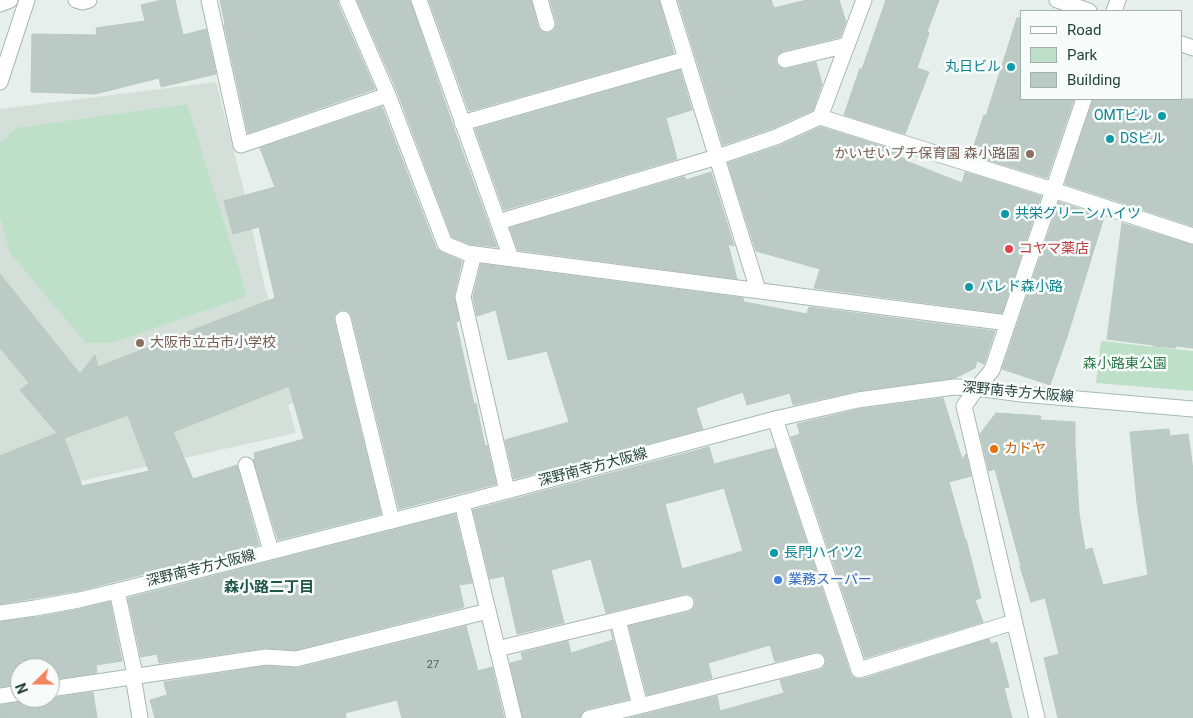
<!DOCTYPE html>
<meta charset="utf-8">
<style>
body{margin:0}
#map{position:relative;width:1193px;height:718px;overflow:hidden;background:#e6efeb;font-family:Roboto,sans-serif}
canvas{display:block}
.legend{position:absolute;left:1020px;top:10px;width:162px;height:90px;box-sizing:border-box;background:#f7fbf9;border:1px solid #a3b1ad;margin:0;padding:6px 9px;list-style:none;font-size:15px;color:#24423a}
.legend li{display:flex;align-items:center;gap:10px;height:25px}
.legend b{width:25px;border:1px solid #a3b1ad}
.north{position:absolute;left:10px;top:658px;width:50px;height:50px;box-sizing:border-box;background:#f7fbf9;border:1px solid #a3b1ad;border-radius:50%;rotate:248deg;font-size:14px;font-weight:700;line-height:20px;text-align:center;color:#24423a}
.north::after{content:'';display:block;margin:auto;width:18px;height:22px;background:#f4845f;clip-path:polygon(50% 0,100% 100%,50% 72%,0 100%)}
</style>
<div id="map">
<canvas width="1193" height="718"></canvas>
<ul class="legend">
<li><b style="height:6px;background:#fff"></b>Road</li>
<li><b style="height:14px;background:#bfe0c8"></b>Park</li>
<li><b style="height:14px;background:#bbcac4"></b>Building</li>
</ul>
<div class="north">N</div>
</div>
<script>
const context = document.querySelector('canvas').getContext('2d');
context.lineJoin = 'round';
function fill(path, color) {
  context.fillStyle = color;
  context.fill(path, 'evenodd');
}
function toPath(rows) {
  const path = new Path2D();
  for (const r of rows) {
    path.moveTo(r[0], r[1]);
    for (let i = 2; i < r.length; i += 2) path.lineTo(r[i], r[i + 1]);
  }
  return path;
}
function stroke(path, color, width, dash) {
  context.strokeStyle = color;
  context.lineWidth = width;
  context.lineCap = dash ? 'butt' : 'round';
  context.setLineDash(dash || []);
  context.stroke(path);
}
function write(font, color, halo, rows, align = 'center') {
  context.font = font + ' Roboto,"Noto Sans JP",sans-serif';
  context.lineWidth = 5;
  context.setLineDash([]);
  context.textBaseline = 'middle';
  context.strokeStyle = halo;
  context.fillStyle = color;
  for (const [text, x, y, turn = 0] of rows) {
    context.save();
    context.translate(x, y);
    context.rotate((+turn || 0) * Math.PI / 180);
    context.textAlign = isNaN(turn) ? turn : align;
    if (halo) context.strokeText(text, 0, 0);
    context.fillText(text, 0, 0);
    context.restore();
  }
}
fill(toPath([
 [216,82,243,187,264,284,297,401,288,405,296,433,0,499,0,109]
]), '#d4dfda');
fill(toPath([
 [187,104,247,296,112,343,86,343,10,253,0,217,0,143,16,128],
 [1101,341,1193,351,1193,391,1096,383]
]), '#bfe0c8');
const building = toPath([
 [162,0,175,0,183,35,206,29,216,74,161,87,159,78,95,94,31,92,32,34,97,35,96,28,145,21,141,5,162,0],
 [220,0,338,0,338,4,375,89,248,133,224,24,225,24,220,0],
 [357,0,410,0,453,126,497,247,469,244,452,237,397,91,357,0],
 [429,0,531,0,538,27,541,31,545,33,549,33,553,31,556,26,556,21,550,0,659,0,674,53,469,111,429,0],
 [678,0,771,0,774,8,807,0,839,0,846,22,840,37,783,51,778,54,776,58,776,63,778,66,783,69,787,69,816,62,822,84,813,110,773,128,723,145,678,0],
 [886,0,939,0,927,32,929,33,917,68,929,72,905,134,844,115,860,68,861,72,886,0],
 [1017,18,1022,18,1022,99,1074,99,1047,178,971,155,984,115,986,116,1017,18],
 [680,70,692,110,666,118,677,159,504,210,475,129,680,70],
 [1093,99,1193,99,1193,226,1065,184,1093,99],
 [382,107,436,248,441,252,462,261,454,295,459,321,456,322,474,404,476,403,485,446,487,445,496,484,399,509,352,317,350,313,346,310,340,310,337,312,334,316,334,321,381,514,278,540,253,460,255,459,254,453,304,439,289,386,173,432,193,479,237,465,259,545,77,591,0,604,0,456,57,433,20,390,29,383,0,348,0,274,80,374,95,355,98,367,275,298,259,227,233,234,224,201,275,187,260,148,382,107],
 [128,415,149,471,82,486,64,438,128,415],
 [821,127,898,151,897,156,906,159,906,161,962,183,965,172,1041,196,1002,313,814,288,820,269,756,251,728,163,779,146,821,127],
 [711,172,734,246,728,244,737,279,518,250,510,228,683,177,685,177,686,180,711,172],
 [1059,202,1104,217,1067,337,1050,385,1002,369,1059,202],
 [1122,223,1193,245,1193,348,1176,346,1176,348,1153,346,1153,345,1107,339,1122,223],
 [481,264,743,298,744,302,807,314,809,307,995,331,984,364,977,361,975,368,955,378,857,391,793,405,790,393,747,405,743,392,696,408,703,429,514,479,505,440,569,422,547,351,508,360,496,310,477,316,473,297,481,264],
 [943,398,962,459,966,454,971,476,949,482,965,539,966,539,981,598,975,600,983,622,865,658,791,437,800,434,797,424,860,409,943,398],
 [996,413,1041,416,1040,420,1075,422,1075,445,1079,513,1085,550,1092,548,1103,585,1148,575,1137,503,1130,432,1169,429,1170,436,1188,434,1193,470,1193,718,1058,718,1044,658,1059,654,1045,598,1031,602,1020,566,1021,566,995,469,989,471,980,434,996,413],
 [709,447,714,464,775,448,850,673,852,677,857,679,862,679,989,639,991,644,997,642,1009,687,1004,688,1012,718,630,718,717,696,720,711,784,693,780,680,820,670,824,667,826,663,826,659,823,654,819,652,815,652,775,662,770,645,708,663,712,678,647,695,629,626,689,612,693,609,695,606,695,600,692,596,689,594,684,594,606,613,591,559,551,570,564,623,517,634,504,576,490,579,473,510,709,447],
 [724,488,743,551,682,569,665,504,724,488],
 [455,514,472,583,459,585,464,607,295,650,265,648,159,663,157,654,141,657,128,598,455,514],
 [110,602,122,661,96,665,97,673,50,680,50,668,20,668,20,684,0,687,0,622,37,617,81,609,110,602],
 [466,626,478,671,492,667,504,718,402,718,397,700,345,713,346,718,155,718,150,700,167,695,164,682,266,666,298,668,466,626],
 [611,631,629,699,586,709,582,712,580,718,523,718,510,663,523,660,521,653,568,641,571,653,613,640,611,631],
 [93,692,97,718,0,718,0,705,21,702,25,701,28,698,51,698,93,692]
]);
fill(building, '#bbcac4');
stroke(building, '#b8c9c2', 1);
const lane = toPath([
 [209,0,241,145,388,95],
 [419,0,511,258],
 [540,0,547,24],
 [785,60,847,45],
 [0,82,27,0],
 [462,123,686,59],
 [498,222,717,157],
 [474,254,463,297,507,491],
 [343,319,392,521],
 [775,419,859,670,1014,622],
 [246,465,271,551],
 [618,620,640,706],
 [497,649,686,603],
 [50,689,266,657,296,659,488,611],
 [0,696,20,693],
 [589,718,640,706,817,661]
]);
const street = toPath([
 [76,0,82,2,89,0],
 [347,0,388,95,445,244,467,253,1008,323],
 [668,0,758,290],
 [1057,0,1089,11],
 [0,4,10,0],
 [1114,11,1118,0],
 [1182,44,1193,48],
 [820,117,864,0],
 [717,157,776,137,820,117,1053,190,1193,236],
 [462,503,514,718],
 [117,591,134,670,133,676,140,718],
 [1037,718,964,406,977,388,992,370,1084,99]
]);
const secondary = toPath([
 [0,613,35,608,79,600,117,591,462,503,775,419,858,400,954,387,977,388,1021,394,1193,409]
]);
stroke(lane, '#a8b8b2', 17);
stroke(street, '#a8b8b2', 17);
stroke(secondary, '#a4bbb3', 17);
stroke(lane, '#fff', 15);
stroke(street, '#fff', 15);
stroke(secondary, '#fff', 15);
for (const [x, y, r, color] of [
 [1011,67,5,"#0f9aa8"],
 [1162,116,5,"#0f9aa8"],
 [1110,139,5,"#0f9aa8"],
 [1030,154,5,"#8d6e63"],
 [1005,214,5,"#0f9aa8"],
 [1009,249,5,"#e0444e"],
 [969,287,5,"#0f9aa8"],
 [140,343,5,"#8d6e63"],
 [994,449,5,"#e8710a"],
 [774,553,5,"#0f9aa8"],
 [778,580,5,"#3f7fe0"]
]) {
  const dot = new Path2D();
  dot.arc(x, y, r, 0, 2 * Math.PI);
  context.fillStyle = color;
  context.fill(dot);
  stroke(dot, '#f7fbf9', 2);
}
write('11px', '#4a645c', null, [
 ["27",433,665]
]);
write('14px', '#0d838f', '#f7fbf9', [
 ["丸日ビル",1001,67,"right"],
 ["OMTビル",1152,116,"right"],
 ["DSビル",1120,139],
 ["共栄グリーンハイツ",1015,214],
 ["パレド森小路",979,287],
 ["長門ハイツ2",784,553]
], 'left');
write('14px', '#785e54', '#f7fbf9', [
 ["かいせいプチ保育園 森小路園",1020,154],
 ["大阪市立古市小学校",150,343,"left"]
], 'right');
write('14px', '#be3a42', '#f7fbf9', [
 ["コヤマ薬店",1019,249]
], 'left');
write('14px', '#2d7a4b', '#f7fbf9', [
 ["森小路東公園",1125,364]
]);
write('14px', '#24423a', '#f7fbf9', [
 ["深野南寺方大阪線",1018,393,5],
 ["深野南寺方大阪線",593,468,-15],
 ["深野南寺方大阪線",201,569,-14]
]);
write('14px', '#c56008', '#f7fbf9', [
 ["カドヤ",1004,449]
], 'left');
write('14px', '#366cbe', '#f7fbf9', [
 ["業務スーパー",788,580]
], 'left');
write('bold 15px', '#1f5548', '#f7fbf9', [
 ["森小路二丁目",269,588]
]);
</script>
